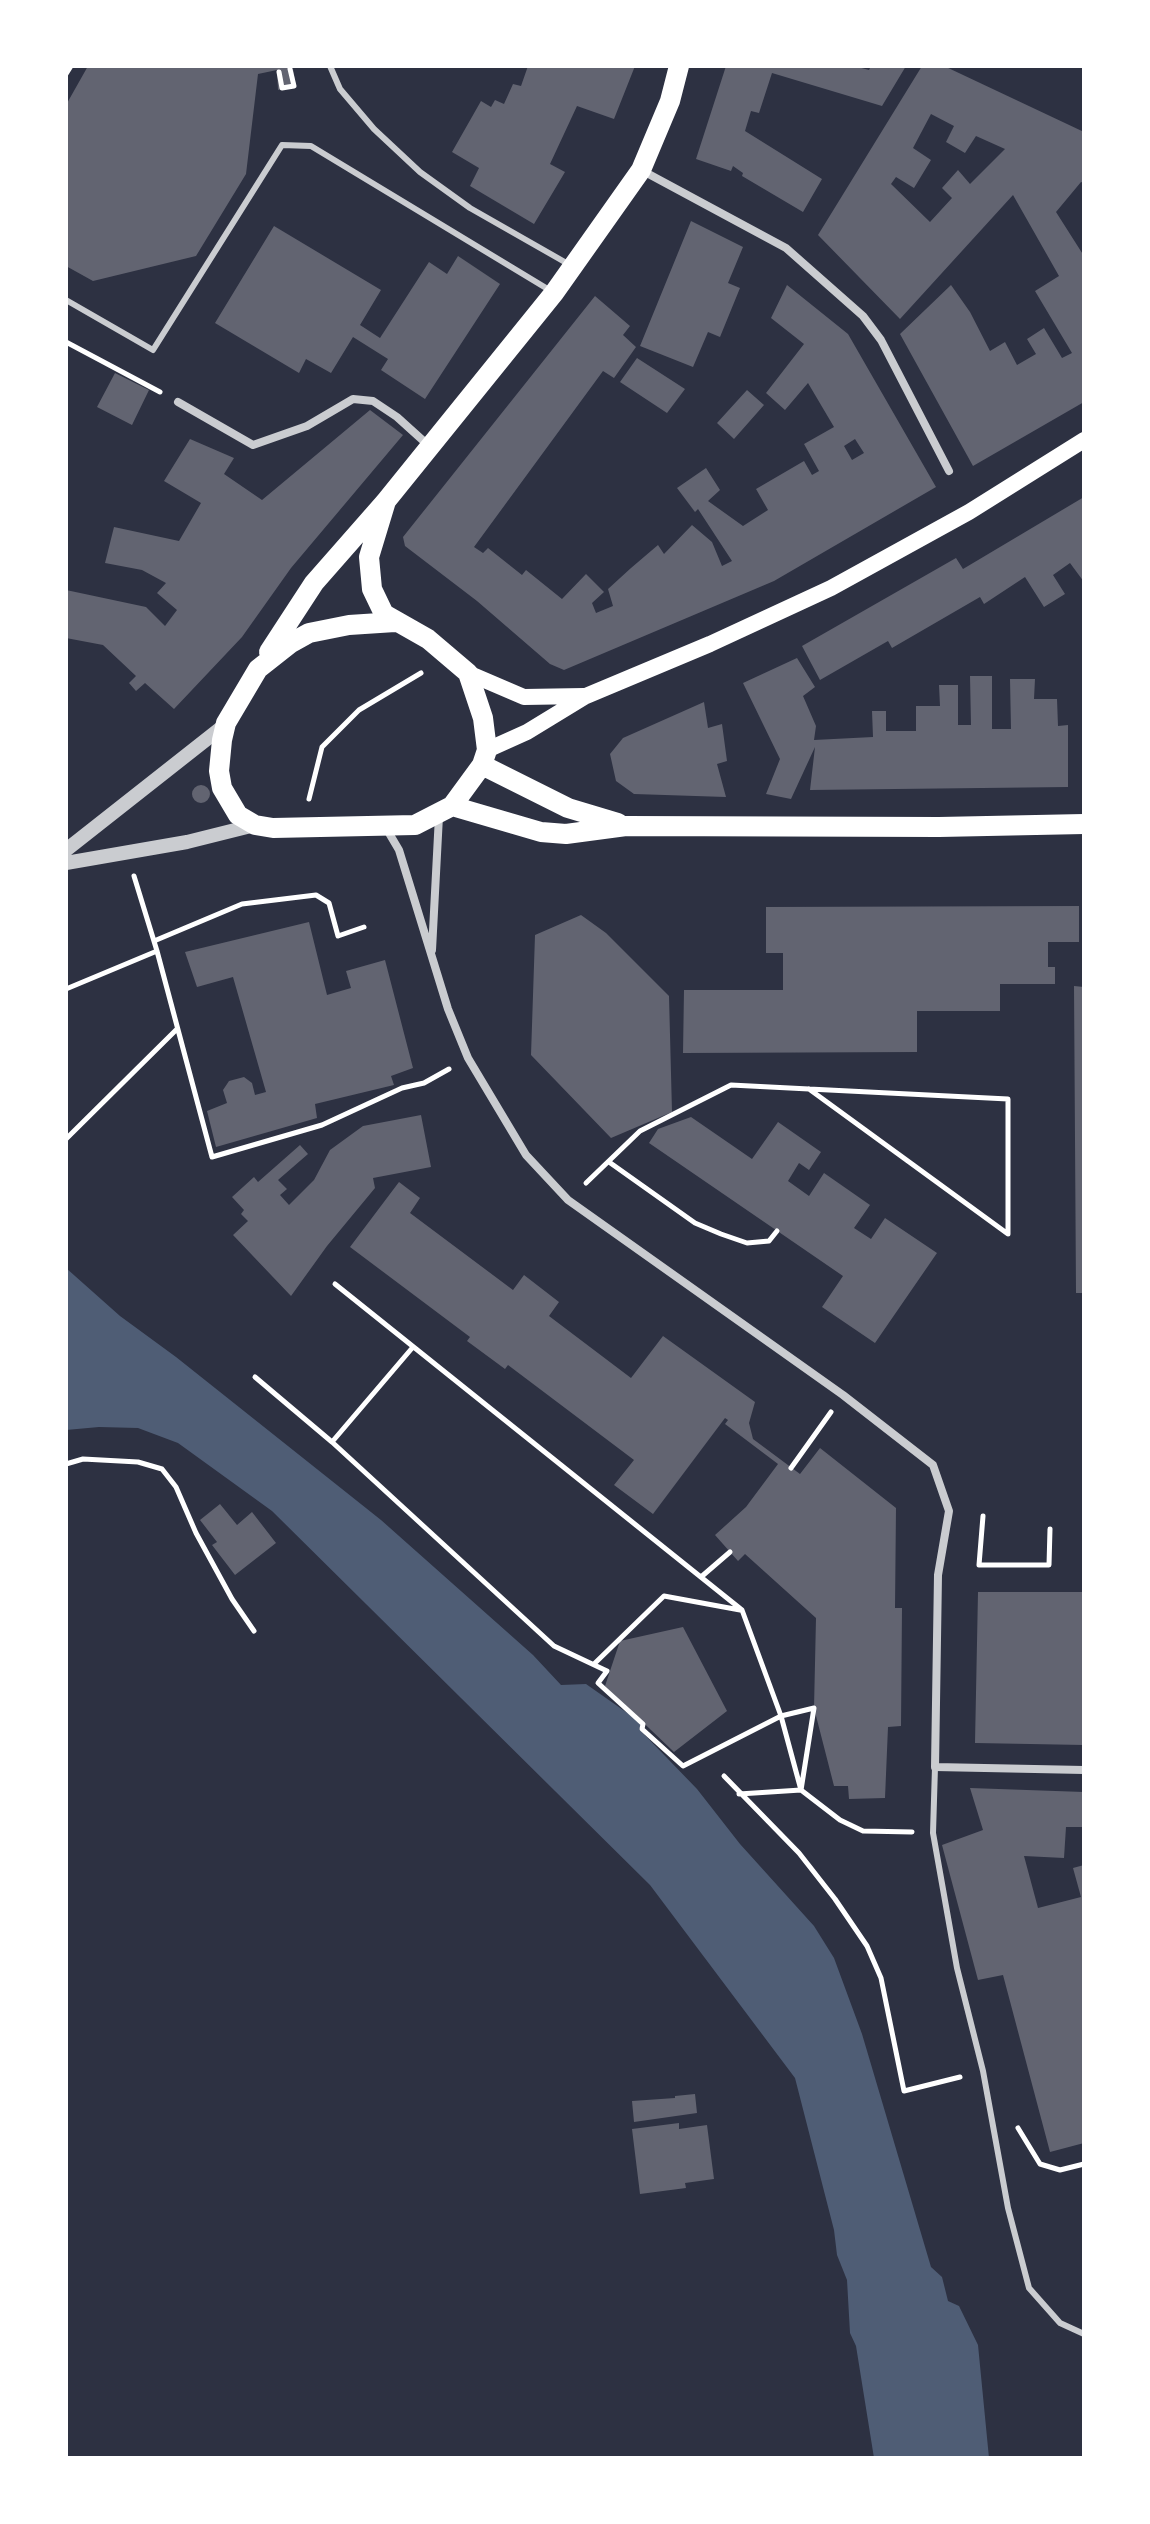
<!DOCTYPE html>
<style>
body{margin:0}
#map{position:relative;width:1150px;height:2524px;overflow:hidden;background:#2d3142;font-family:"Asap Condensed",sans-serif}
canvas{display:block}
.frame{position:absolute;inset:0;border:68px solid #fff;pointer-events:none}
</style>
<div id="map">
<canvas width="1150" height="2524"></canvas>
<div class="frame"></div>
</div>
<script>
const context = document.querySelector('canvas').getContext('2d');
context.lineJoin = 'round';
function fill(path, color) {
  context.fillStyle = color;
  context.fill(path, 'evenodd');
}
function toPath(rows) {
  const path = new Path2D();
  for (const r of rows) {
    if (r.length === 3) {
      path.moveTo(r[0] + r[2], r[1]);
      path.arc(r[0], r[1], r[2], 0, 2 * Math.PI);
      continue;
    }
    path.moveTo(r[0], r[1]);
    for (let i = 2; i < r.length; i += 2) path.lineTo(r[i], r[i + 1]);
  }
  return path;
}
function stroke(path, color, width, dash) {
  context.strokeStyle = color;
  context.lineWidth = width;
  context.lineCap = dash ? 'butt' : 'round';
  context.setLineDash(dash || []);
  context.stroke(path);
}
fill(toPath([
 [66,1268,120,1316,176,1357,381,1520,533,1655,561,1685,586,1684,643,1724,639,1729,697,1789,740,1844,814,1926,834,1958,862,2034,931,2267,942,2277,948,2301,959,2306,978,2345,989,2458,874,2458,856,2346,850,2333,847,2280,837,2255,834,2230,795,2078,650,1885,272,1511,178,1443,138,1428,99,1427,66,1430]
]), '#4f5d75');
fill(toPath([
 [88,66,290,66,293,69,296,87,278,90,277,70,258,74,246,174,196,256,93,281,66,266,66,105],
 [528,66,635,66,614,119,577,106,550,164,565,172,534,224,470,186,479,168,452,152,481,101,491,107,495,100,504,104,513,84,521,86],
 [726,66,854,66,869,70,871,66,906,66,882,106,772,73,759,113,751,111,745,131,822,179,803,212,742,176,743,173,733,166,731,171,696,159],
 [922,66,944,66,1084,132,1084,183,1081,182,1056,212,1084,256,1084,402,973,466,900,334,951,285,970,312,990,351,1005,342,1017,365,1036,354,1027,339,1044,328,1062,358,1072,353,1035,291,1059,276,1013,195,900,319,818,235],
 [931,114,954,126,946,142,965,153,976,136,1005,149,970,184,958,170,942,188,952,198,930,222,891,184,896,177,914,188,931,160,913,148],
 [691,221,743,247,728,283,740,288,720,337,708,332,693,367,640,346],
 [274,226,381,290,360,325,380,338,429,262,447,274,458,256,500,284,425,399,381,370,388,359,353,337,331,373,306,359,299,373,215,323],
 [787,285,848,334,936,487,774,581,564,670,550,664,477,601,405,546,403,537,595,296,630,326,623,335,636,347,614,378,603,371,474,547,483,553,488,548,522,575,526,570,562,599,586,574,604,592,592,603,596,613,613,606,608,589,631,568,658,545,664,554,692,525,712,542,722,566,732,561,698,509,695,512,677,488,706,468,720,490,708,501,743,526,768,510,756,489,804,461,812,475,819,471,804,444,834,427,808,383,785,410,766,393,804,344,771,318],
 [855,439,864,453,852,460,844,446],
 [637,358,685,389,667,413,620,382],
 [115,373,149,390,132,425,97,407],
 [747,390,764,405,734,439,717,423],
 [370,410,403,435,291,568,242,637,174,709,145,683,136,691,129,683,136,676,103,645,66,638,66,590,146,607,165,626,177,610,157,593,166,583,142,570,105,563,114,527,179,541,201,503,164,481,190,439,234,458,224,474,262,500],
 [1084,497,1084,582,1070,563,1053,575,1065,594,1044,607,1025,577,984,604,980,597,892,648,888,641,820,680,802,646,956,558,963,569],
 [797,658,815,687,803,696,816,726,814,740,873,737,872,711,886,711,886,731,916,731,916,706,940,706,939,685,958,685,958,725,971,725,970,676,992,676,992,729,1011,729,1010,679,1035,679,1034,699,1057,699,1058,726,1068,725,1068,787,810,790,815,747,791,799,766,794,780,759,743,683],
 [704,702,708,728,722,724,727,761,717,764,726,797,634,794,616,781,610,754,623,738],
 [201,794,9],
 [1079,906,1079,942,1048,942,1048,967,1055,967,1055,984,1000,984,1000,1011,917,1011,917,1052,683,1053,684,990,783,990,783,953,766,953,766,907],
 [581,915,606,933,669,996,672,1112,611,1138,531,1055,535,935],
 [309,922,327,995,351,988,346,971,385,960,413,1068,391,1076,394,1085,315,1104,317,1118,216,1147,207,1111,227,1103,223,1090,229,1081,244,1077,252,1083,255,1095,266,1092,233,977,197,987,185,952],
 [1074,986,1084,987,1084,1293,1076,1293],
 [421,1115,431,1167,373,1178,375,1188,327,1246,291,1296,233,1235,248,1221,241,1214,244,1210,232,1197,254,1177,258,1182,300,1145,308,1154,278,1180,287,1189,280,1195,289,1205,314,1180,330,1150,363,1126],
 [691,1117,752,1159,778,1122,821,1152,809,1170,799,1163,788,1181,809,1196,824,1173,870,1205,854,1228,871,1239,885,1218,937,1253,875,1343,822,1307,843,1276,649,1143,658,1129],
 [399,1182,420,1198,410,1213,513,1290,524,1275,559,1302,549,1316,631,1378,663,1336,755,1402,749,1423,753,1439,800,1474,820,1448,896,1508,895,1608,902,1608,901,1726,888,1727,885,1798,849,1799,848,1786,834,1786,814,1708,816,1618,745,1554,738,1561,715,1535,746,1507,778,1464,725,1424,728,1420,725,1418,653,1514,614,1485,634,1460,508,1365,505,1369,467,1341,470,1337,350,1247],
 [220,1504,237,1525,252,1512,276,1543,235,1575,212,1545,217,1542,200,1520],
 [978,1592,1084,1592,1084,1745,975,1743],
 [683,1627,727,1711,674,1752,605,1686,620,1641],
 [970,1788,1084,1792,1084,1827,1066,1827,1064,1858,1024,1856,1038,1908,1081,1897,1073,1868,1084,1865,1084,2143,1050,2152,1003,1975,978,1980,942,1845,983,1830],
 [695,2094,697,2113,634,2122,632,2101,675,2098,675,2096],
 [679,2123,679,2129,707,2125,714,2179,685,2183,686,2188,640,2194,632,2129]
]), '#626471');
stroke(toPath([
 [279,72,282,88,294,86,290,69],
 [66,74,71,66],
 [66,342,160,392],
 [309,799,322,747,359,710,421,673],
 [134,876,157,951,212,1157,322,1125,402,1088,424,1083,449,1069],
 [154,941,242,904,316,895,329,903,338,936,364,927],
 [66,989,157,951],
 [809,1089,1008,1099,1008,1234,809,1089],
 [66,1139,176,1030],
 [609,1162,695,1223,721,1234,747,1243,769,1241,777,1231],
 [586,1183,640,1131,731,1085,809,1089],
 [335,1284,742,1610,781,1716,801,1790,840,1820,863,1831,912,1832],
 [255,1377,332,1442,554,1646,607,1671,598,1683,643,1724,642,1729,683,1766,781,1716,814,1708,801,1790,739,1794],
 [332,1442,413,1347],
 [66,1464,83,1459,138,1462,162,1469,176,1487,196,1533,232,1599,254,1631],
 [791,1468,831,1412],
 [983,1516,979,1565,1049,1565,1050,1529],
 [701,1577,730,1552],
 [594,1664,664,1596,740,1610],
 [724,1776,799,1853,835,1899,867,1946,881,1978,904,2091,960,2077],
 [1018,2128,1040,2164,1060,2170,1084,2164]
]), '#fff', 5);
stroke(toPath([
 [330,66,340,89,374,129,420,172,470,208,570,265],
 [66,300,153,350,282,145,311,146,551,291],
 [935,1767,933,1833,957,1968,983,2071,1008,2208,1029,2288,1060,2323,1084,2334]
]), '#caccd0', 6);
stroke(toPath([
 [643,171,786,248,863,316,881,340,949,471],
 [178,402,253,445,307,426,353,399,373,401,397,417,428,445],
 [386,828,399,850,448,1009,468,1058,526,1155,568,1200,843,1395,933,1465,949,1511,938,1575,935,1767,1084,1770],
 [432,950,439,816]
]), '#caccd0', 8);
stroke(toPath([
 [66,850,226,724],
 [66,863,187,842,255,825]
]), '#caccd0', 14);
stroke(toPath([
 [468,673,524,697,584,696],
 [487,750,527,732,586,696,710,644,831,588,969,512,1084,440]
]), '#fff', 16);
stroke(toPath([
 [386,501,369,557,372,589,384,614,428,639,468,673,483,718,487,750,482,765,452,806,415,825,273,828,255,825,238,815,222,788,219,771,222,740,226,723,258,669,291,643,309,633,349,625,395,622],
 [269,652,314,583,386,501,554,293,641,170,670,101,679,66],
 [482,765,568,808,618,823],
 [452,806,541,832,566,834,626,826,939,827,1084,824]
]), '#fff', 20);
</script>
